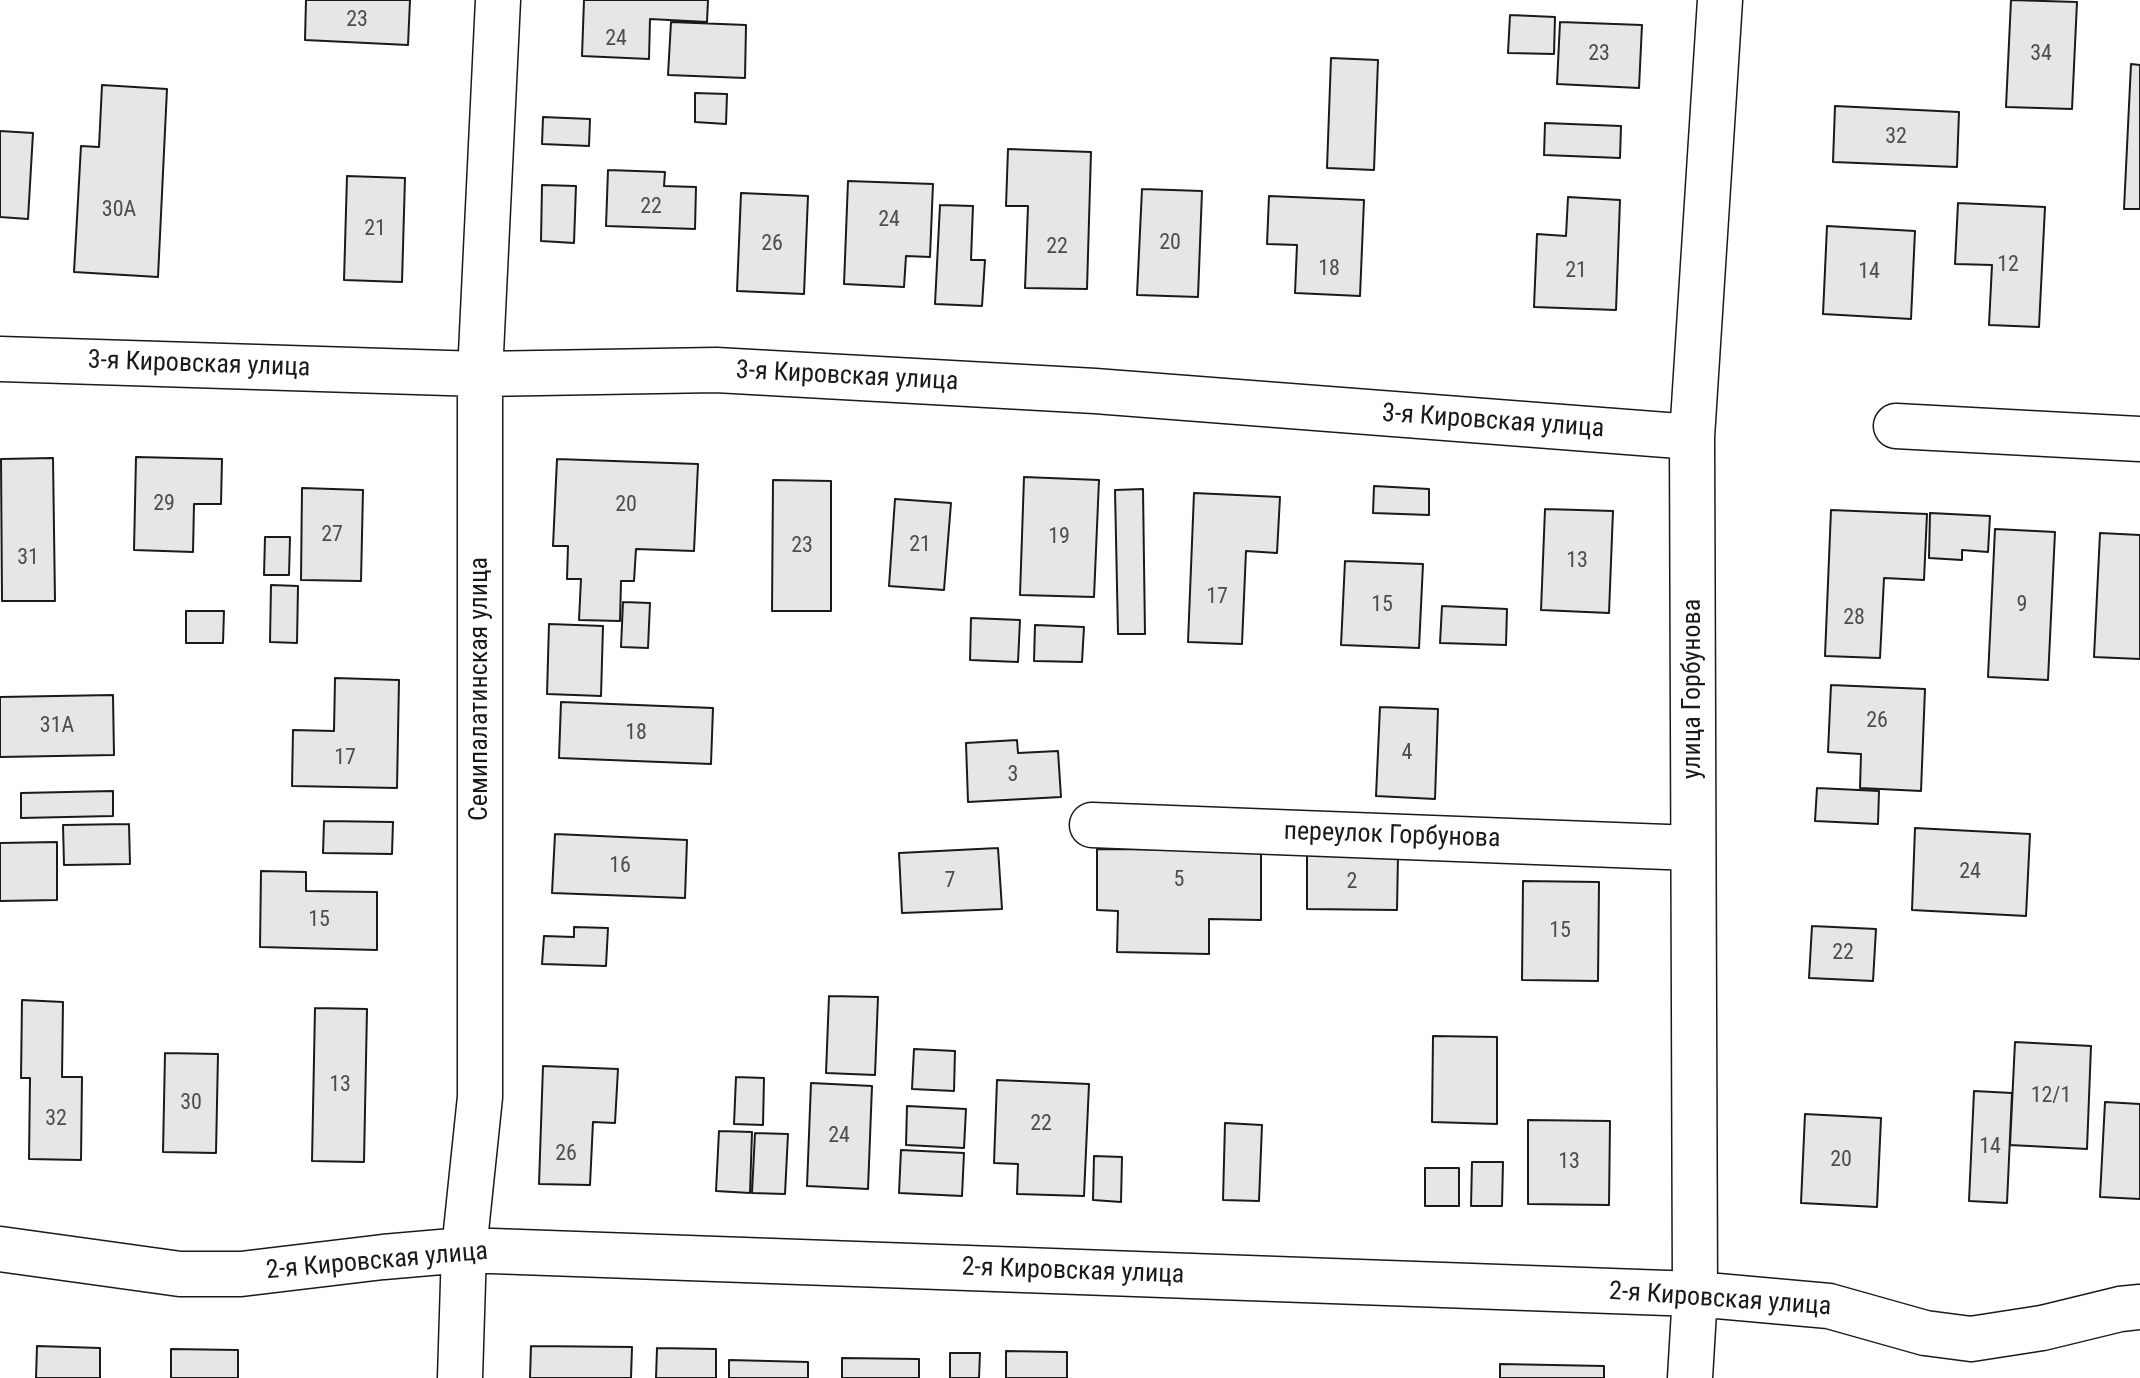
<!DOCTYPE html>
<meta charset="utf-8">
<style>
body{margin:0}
canvas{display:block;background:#fff}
</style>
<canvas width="2140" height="1378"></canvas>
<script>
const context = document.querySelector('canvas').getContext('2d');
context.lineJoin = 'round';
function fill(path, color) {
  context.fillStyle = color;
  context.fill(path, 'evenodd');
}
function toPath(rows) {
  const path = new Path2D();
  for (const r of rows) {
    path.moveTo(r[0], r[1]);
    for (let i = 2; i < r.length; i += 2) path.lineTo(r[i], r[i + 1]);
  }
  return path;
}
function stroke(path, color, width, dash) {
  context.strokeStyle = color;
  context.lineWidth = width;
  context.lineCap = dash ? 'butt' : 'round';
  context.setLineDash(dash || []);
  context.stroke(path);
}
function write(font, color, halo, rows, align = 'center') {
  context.font = font + ' "Roboto Condensed",sans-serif';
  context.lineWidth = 6;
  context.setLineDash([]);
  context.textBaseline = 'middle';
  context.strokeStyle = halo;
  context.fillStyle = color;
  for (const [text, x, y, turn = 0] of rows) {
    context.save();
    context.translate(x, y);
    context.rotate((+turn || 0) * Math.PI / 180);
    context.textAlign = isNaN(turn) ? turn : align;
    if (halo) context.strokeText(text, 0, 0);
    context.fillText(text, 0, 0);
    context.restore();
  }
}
const building = toPath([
 [306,0,410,0,408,45,305,40,306,0],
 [584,0,708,0,707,22,650,19,649,59,582,56,584,0],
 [2011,0,2077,2,2072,109,2006,107,2011,0],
 [1510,15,1555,17,1554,54,1508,53,1510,15],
 [671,22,746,25,745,78,668,75,671,22],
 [1560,22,1642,25,1639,88,1557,84,1560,22],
 [1331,58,1378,60,1374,170,1327,168,1331,58],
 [2131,64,2140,65,2140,209,2124,209,2131,64],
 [102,85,167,89,158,277,74,272,81,146,99,147,102,85],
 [695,93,727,94,726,124,695,122,695,93],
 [1835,106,1959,112,1957,167,1833,162,1835,106],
 [543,117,590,119,589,146,542,144,543,117],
 [1545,123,1621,126,1620,158,1544,155,1545,123],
 [0,131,33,133,28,219,0,217,0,131],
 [1008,149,1091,152,1087,289,1025,288,1028,206,1006,206,1008,149],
 [608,170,665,172,664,186,696,187,695,229,606,226,608,170],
 [347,176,405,178,402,282,344,280,347,176],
 [848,181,933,184,930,257,906,256,904,287,844,284,848,181],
 [542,185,576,186,574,243,541,241,542,185],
 [1142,189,1202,191,1198,297,1137,295,1142,189],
 [741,193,808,196,804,294,737,291,741,193],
 [1269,196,1364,200,1360,296,1295,293,1297,245,1267,244,1269,196],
 [1568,197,1620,200,1616,310,1534,307,1537,234,1566,236,1568,197],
 [1958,203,2045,207,2039,327,1989,325,1992,265,1955,264,1958,203],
 [940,205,973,206,971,260,985,260,982,306,935,304,940,205],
 [1827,226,1915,231,1911,319,1823,314,1827,226],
 [136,457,222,459,221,504,194,504,193,552,134,550,136,457],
 [53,458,55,601,2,601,1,459,53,458],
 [557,459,698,464,694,551,636,549,634,581,621,581,620,621,579,620,581,579,567,579,568,546,553,546,557,459],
 [1024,477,1099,480,1094,597,1020,595,1024,477],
 [773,480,831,481,831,611,772,611,773,480],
 [1374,486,1429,489,1429,515,1373,513,1374,486],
 [302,488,363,490,361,581,301,580,302,488],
 [1143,489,1145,634,1118,634,1115,490,1143,489],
 [1194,493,1280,497,1277,553,1246,551,1242,644,1188,642,1194,493],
 [895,499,951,503,944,590,889,586,895,499],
 [1545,509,1613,511,1609,613,1541,610,1545,509],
 [1831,510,1927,514,1924,580,1884,578,1880,658,1825,656,1831,510],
 [1930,513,1990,516,1988,552,1962,550,1962,560,1929,558,1930,513],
 [1995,529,2055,532,2048,680,1988,677,1995,529],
 [2100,533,2140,535,2140,659,2094,657,2100,533],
 [265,537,290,537,289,575,264,575,265,537],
 [1345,561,1423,564,1419,648,1341,645,1345,561],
 [271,585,298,586,297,643,270,642,271,585],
 [623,602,650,603,648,648,621,647,623,602],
 [1442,606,1507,609,1506,645,1440,643,1442,606],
 [186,611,224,611,223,643,186,643,186,611],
 [971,618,1020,620,1018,662,970,660,971,618],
 [549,624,603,626,601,696,547,694,549,624],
 [1035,625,1084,627,1082,662,1034,661,1035,625],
 [335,678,399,680,397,788,292,786,293,730,334,731,335,678],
 [1831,685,1925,689,1921,791,1860,788,1861,754,1828,752,1831,685],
 [113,695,114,755,0,757,0,697,113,695],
 [561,702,713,708,711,764,559,758,561,702],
 [1380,707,1438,709,1435,799,1376,796,1380,707],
 [1017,740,1018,753,1058,751,1061,797,968,802,966,743,1017,740],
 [1817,788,1879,791,1878,824,1815,821,1817,788],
 [113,791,113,816,21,818,21,793,113,791],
 [324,821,393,822,392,854,323,853,324,821],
 [129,824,130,864,64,865,63,825,129,824],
 [1915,828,2030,834,2026,916,1912,910,1915,828],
 [555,834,687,840,685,898,552,893,555,834],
 [57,842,57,900,0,901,0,843,57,842],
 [998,848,1002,909,902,913,899,853,998,848],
 [1097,849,1261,850,1261,920,1209,919,1209,954,1117,952,1118,911,1097,910,1097,849],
 [1307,853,1398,855,1397,910,1307,909,1307,853],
 [261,871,306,872,306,891,377,892,377,950,260,947,261,871],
 [1523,881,1599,882,1598,981,1522,980,1523,881],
 [1812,926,1876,929,1873,981,1809,978,1812,926],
 [574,927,608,928,606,966,542,964,544,936,574,937,574,927],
 [829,996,878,997,875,1075,826,1073,829,996],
 [22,1000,63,1002,62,1077,82,1077,81,1160,29,1159,30,1078,21,1078,22,1000],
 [315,1008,367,1009,364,1162,312,1161,315,1008],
 [1433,1036,1497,1037,1497,1124,1432,1122,1433,1036],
 [2015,1042,2091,1046,2087,1149,2010,1145,2015,1042],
 [914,1049,955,1051,954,1091,912,1089,914,1049],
 [165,1053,218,1054,216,1153,163,1152,165,1053],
 [543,1066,618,1069,615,1123,593,1122,590,1185,539,1184,543,1066],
 [736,1077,764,1078,763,1125,734,1124,736,1077],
 [997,1080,1089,1084,1084,1196,1017,1194,1018,1164,994,1163,997,1080],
 [811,1083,872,1086,868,1189,807,1186,811,1083],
 [1974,1091,2012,1093,2007,1203,1969,1201,1974,1091],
 [2105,1102,2140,1104,2140,1199,2100,1197,2105,1102],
 [907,1106,966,1109,964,1148,906,1145,907,1106],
 [1805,1114,1881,1118,1877,1207,1801,1203,1805,1114],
 [1528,1120,1610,1121,1609,1205,1528,1204,1528,1120],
 [1225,1123,1262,1125,1259,1201,1223,1200,1225,1123],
 [719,1131,752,1132,750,1193,716,1191,719,1131],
 [755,1133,788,1134,785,1194,752,1193,755,1133],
 [901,1150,964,1153,962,1196,899,1193,901,1150],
 [1094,1156,1122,1157,1121,1202,1093,1200,1094,1156],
 [1472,1162,1503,1162,1502,1206,1471,1206,1472,1162],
 [1425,1168,1459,1168,1459,1206,1425,1206,1425,1168],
 [37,1346,100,1348,100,1378,36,1378,37,1346],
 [531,1346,632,1347,631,1378,530,1378,531,1346],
 [657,1348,716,1349,716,1378,656,1378,657,1348],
 [171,1349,238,1350,238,1378,171,1378,171,1349],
 [1006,1351,1067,1352,1067,1378,1006,1378,1006,1351],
 [950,1353,980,1353,979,1378,950,1378,950,1353],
 [842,1358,919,1359,919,1378,842,1378,842,1358],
 [729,1360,808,1362,808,1378,729,1378,729,1360],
 [1500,1364,1604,1366,1604,1378,1500,1378,1500,1364]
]);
fill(building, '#e6e6e6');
stroke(building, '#1a1a1a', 2);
const street = toPath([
 [0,359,480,374,716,370,1095,391,1692,437],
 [1896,426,2140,439],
 [1092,825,1693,848],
 [0,1249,180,1274,241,1274,383,1257,464,1250,1695,1294,1829,1306,1925,1333,1971,1339,2042,1328,2120,1309,2140,1307],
 [460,1378,464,1250,480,1097,480,374,498,0],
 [1690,1378,1695,1294,1692,437,1720,0]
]);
stroke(street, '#1a1a1a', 47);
stroke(street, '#fff', 44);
write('22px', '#4d4d4d', null, [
 ["23",357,20],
 ["24",616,39],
 ["23",1599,54],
 ["34",2041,54],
 ["32",1896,137],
 ["22",651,207],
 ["30А",119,210],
 ["24",889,220],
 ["21",375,229],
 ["20",1170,243],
 ["26",772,244],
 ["22",1057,247],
 ["12",2008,265],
 ["18",1329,269],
 ["21",1576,271],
 ["14",1869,272],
 ["29",164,504],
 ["20",626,505],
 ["27",332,535],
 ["19",1059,537],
 ["21",920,545],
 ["23",802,546],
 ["31",28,558],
 ["13",1577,561],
 ["17",1217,597],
 ["15",1382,605],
 ["9",2022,605],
 ["28",1854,618],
 ["26",1877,721],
 ["31А",57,726],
 ["18",636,733],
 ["4",1407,753],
 ["17",345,758],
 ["3",1013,775],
 ["16",620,866],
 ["24",1970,872],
 ["5",1179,880],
 ["7",950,881],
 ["2",1352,882],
 ["15",319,920],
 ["15",1560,931],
 ["22",1843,953],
 ["13",340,1085],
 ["12/1",2051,1096],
 ["30",191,1103],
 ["32",56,1119],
 ["22",1041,1124],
 ["24",839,1136],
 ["14",1990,1147],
 ["26",566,1154],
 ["20",1841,1160],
 ["13",1569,1162]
]);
write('26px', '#1a1a1a', '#fff', [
 ["3-я Кировская улица",199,365,2],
 ["3-я Кировская улица",847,377,3],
 ["3-я Кировская улица",1493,422,4],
 ["Семипалатинская улица",480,689,-90],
 ["улица Горбунова",1693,689,-90],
 ["переулок Горбунова",1392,836,2],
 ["2-я Кировская улица",377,1262,-5],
 ["2-я Кировская улица",1073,1272,2],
 ["2-я Кировская улица",1720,1300,4]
]);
</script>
